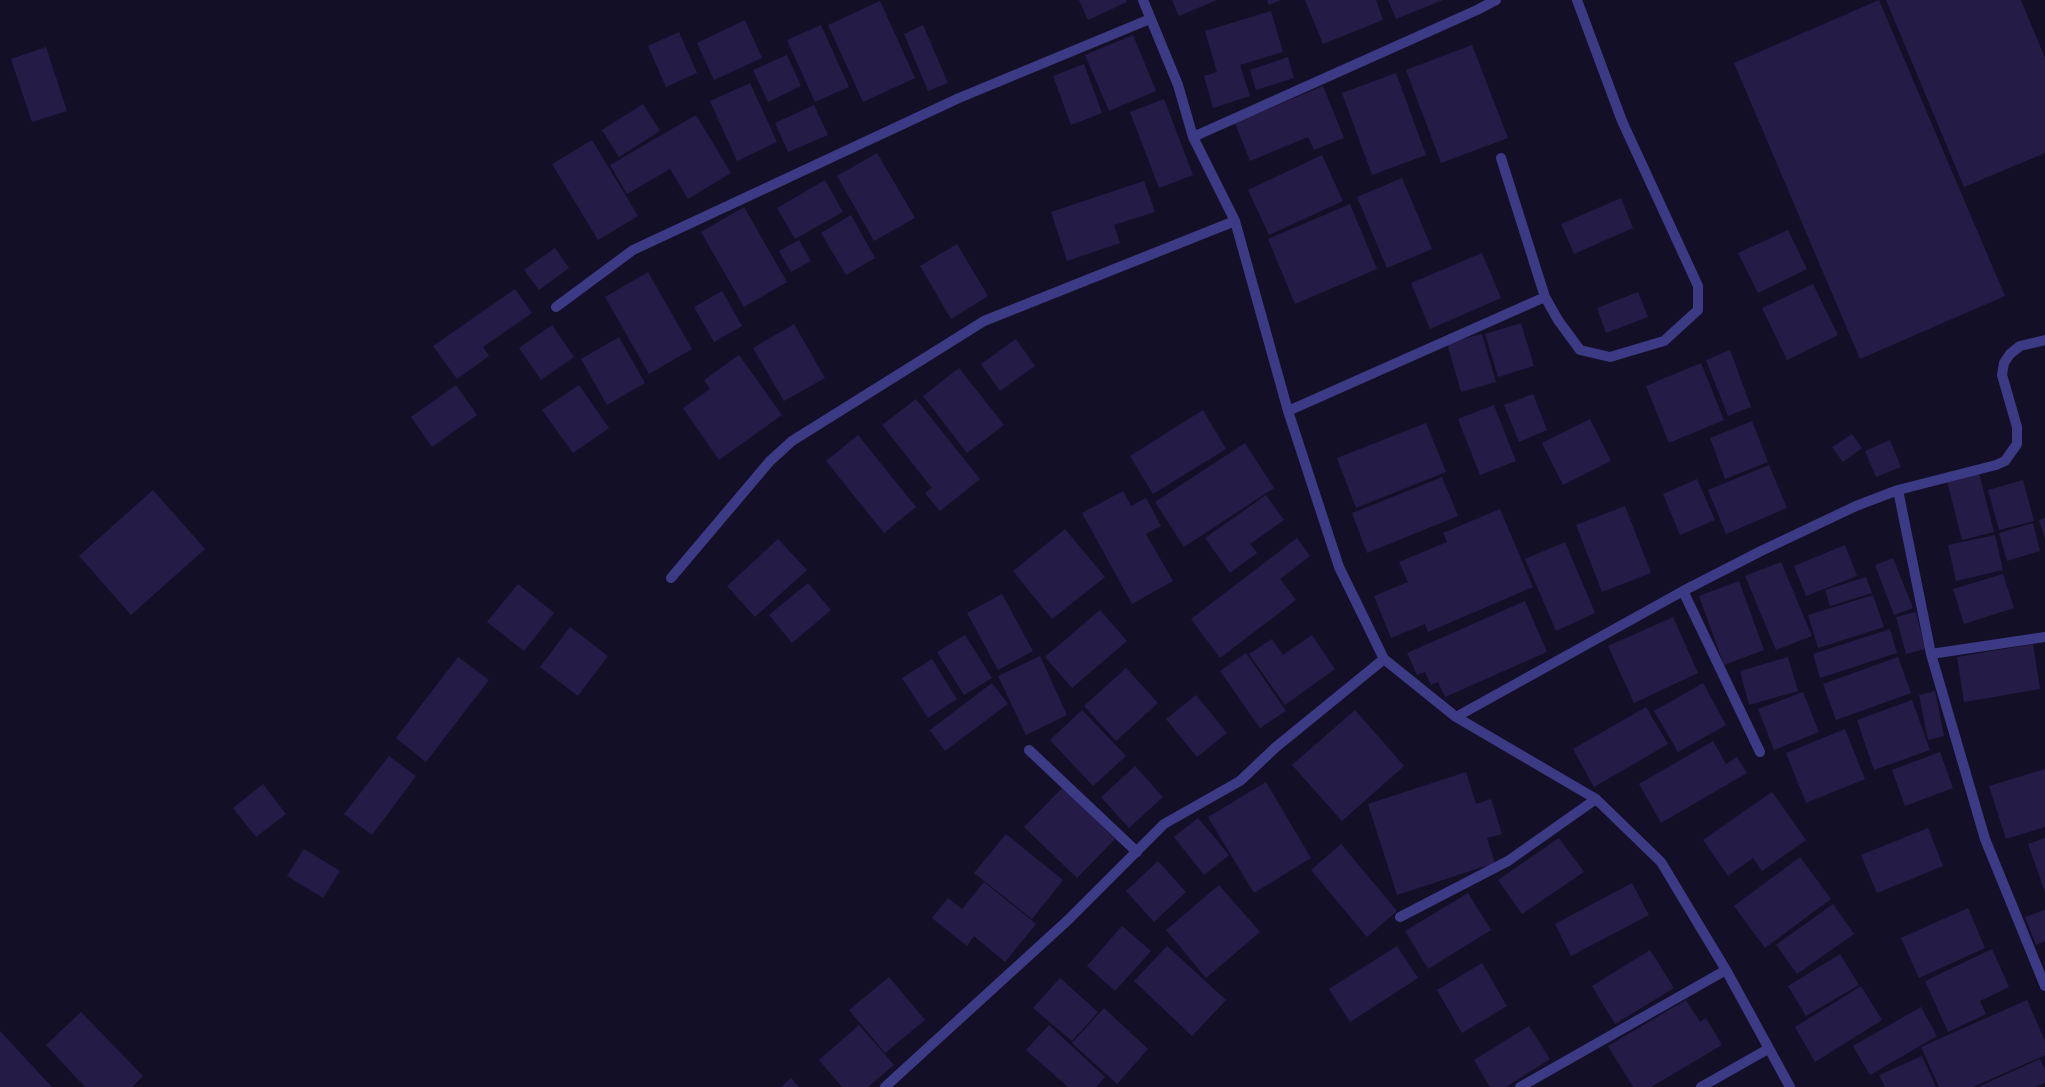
<!DOCTYPE html>
<style>
body{margin:0}
canvas{display:block;background:#130f26}
</style>
<canvas width="2045" height="1087"></canvas>
<script>
const context = document.querySelector('canvas').getContext('2d');
context.lineJoin = 'round';
function fill(path, color) {
  context.fillStyle = color;
  context.fill(path, 'evenodd');
}
function toPath(rows) {
  const path = new Path2D();
  for (const r of rows) {
    path.moveTo(r[0], r[1]);
    for (let i = 2; i < r.length; i += 2) path.lineTo(r[i], r[i + 1]);
  }
  return path;
}
function stroke(path, color, width, dash) {
  context.strokeStyle = color;
  context.lineWidth = width;
  context.lineCap = dash ? 'butt' : 'round';
  context.setLineDash(dash || []);
  context.stroke(path);
}
fill(toPath([
 [1079,0,1126,0,1127,2,1088,20],
 [1172,0,1217,0,1179,16],
 [1267,0,1281,0,1269,5],
 [1305,0,1376,0,1383,20,1323,44],
 [1388,0,1443,0,1396,19],
 [1879,0,2005,296,1860,359,1734,63],
 [1886,0,2021,0,2045,58,2045,153,1964,187],
 [880,1,915,78,863,102,828,25],
 [1271,11,1283,52,1240,65,1250,96,1213,108,1204,76,1217,72,1205,31],
 [745,20,762,58,714,80,697,43],
 [821,25,849,87,815,102,787,40],
 [923,25,948,83,928,91,904,34],
 [679,32,697,73,666,87,648,46],
 [1133,35,1156,91,1109,111,1085,55],
 [1472,45,1508,138,1441,163,1406,70],
 [46,47,67,111,32,122,11,59],
 [787,55,801,86,768,102,753,70],
 [1288,57,1294,78,1256,90,1250,70],
 [1084,64,1102,113,1071,125,1053,76],
 [1396,73,1426,155,1372,175,1342,93],
 [750,83,777,142,737,161,710,101],
 [1323,86,1344,138,1314,150,1308,137,1250,161,1235,123],
 [1164,99,1193,175,1159,188,1130,112],
 [643,104,660,131,619,157,602,130],
 [814,105,828,135,788,152,775,123],
 [696,115,731,173,688,199,670,169,627,194,610,165],
 [592,140,638,216,598,240,552,164],
 [877,153,915,218,874,241,837,176],
 [1322,155,1343,201,1269,235,1248,190],
 [1402,178,1432,249,1387,268,1357,197],
 [825,180,843,212,795,239,777,208],
 [1144,181,1155,212,1114,225,1120,243,1067,261,1051,212],
 [1621,198,1633,228,1574,254,1561,224],
 [1350,204,1377,269,1295,304,1268,239],
 [744,207,787,282,744,307,701,232],
 [851,215,875,258,846,275,821,233],
 [1788,230,1807,269,1758,293,1738,253],
 [799,240,811,261,791,272,779,251],
 [957,244,988,296,951,319,920,266],
 [555,248,569,268,539,290,524,270],
 [1482,253,1501,298,1430,329,1411,283],
 [648,272,692,349,649,374,605,297],
 [1813,284,1838,335,1787,360,1762,308],
 [515,289,532,313,483,347,489,356,457,379,433,346],
 [722,291,742,326,714,342,694,307],
 [1638,292,1648,317,1606,333,1597,308],
 [1521,323,1534,366,1498,377,1485,334],
 [794,324,825,378,784,401,753,348],
 [552,325,574,357,541,380,519,348],
 [1482,334,1496,382,1461,392,1447,343],
 [619,337,645,383,607,405,581,359],
 [1016,339,1035,366,1000,391,981,364],
 [1730,350,1751,407,1728,416,1706,360],
 [739,355,782,415,719,460,683,408,710,389,704,380],
 [1701,363,1724,420,1669,443,1646,386],
 [959,368,1004,425,967,453,923,396],
 [456,385,477,415,432,447,411,417],
 [579,385,609,428,573,453,542,410],
 [1533,394,1547,430,1519,442,1504,405],
 [916,399,980,479,940,511,925,493,932,488,882,425],
 [1494,405,1516,461,1480,475,1458,419],
 [1203,410,1226,449,1153,494,1130,456],
 [1590,419,1611,461,1563,485,1542,443],
 [1752,421,1768,462,1725,479,1710,438],
 [1426,423,1446,472,1356,508,1337,458],
 [1852,434,1862,448,1843,462,1832,447],
 [858,435,916,507,884,533,826,461],
 [1890,440,1901,467,1876,477,1865,451],
 [1245,443,1274,488,1184,547,1155,502],
 [1769,465,1787,508,1726,534,1708,490],
 [1979,473,1994,532,1962,540,1947,481],
 [1442,477,1458,516,1367,553,1352,513],
 [1697,479,1715,520,1680,535,1663,494],
 [2023,480,2034,521,1999,530,1988,490],
 [153,490,205,549,131,615,79,556],
 [1123,491,1131,506,1146,498,1161,526,1146,534,1173,581,1132,604,1082,513],
 [1266,495,1284,520,1250,544,1257,553,1230,573,1205,538],
 [1625,506,1651,573,1602,592,1576,525],
 [1500,509,1533,587,1428,632,1425,624,1391,638,1374,596,1408,582,1399,562,1447,542,1443,533],
 [2045,518,2045,539,2039,520],
 [2033,523,2040,551,2007,561,1999,533],
 [1065,529,1105,577,1052,619,1013,571],
 [1995,535,2003,570,1956,581,1948,545],
 [1297,538,1310,556,1280,579,1296,600,1220,658,1191,619],
 [778,539,807,570,755,617,727,586],
 [1565,542,1595,613,1556,631,1525,559],
 [1845,545,1857,576,1806,596,1794,566],
 [1893,558,1913,608,1894,615,1875,565],
 [1781,562,1812,636,1776,650,1745,576],
 [2003,574,2014,608,1964,624,1953,589],
 [1866,577,1872,593,1830,606,1825,590],
 [1739,581,1764,650,1724,665,1699,596],
 [808,583,831,610,792,643,769,615],
 [518,584,554,613,524,651,487,622],
 [1002,594,1033,651,998,670,967,613],
 [1873,595,1884,627,1818,648,1808,615],
 [1525,601,1547,652,1445,697,1438,682,1431,685,1425,672,1417,675,1407,653],
 [1100,610,1127,641,1072,688,1045,657],
 [1916,612,1925,649,1906,654,1896,617],
 [1673,617,1698,673,1634,703,1608,646],
 [570,627,608,656,578,696,540,667],
 [1890,629,1897,653,1820,678,1813,654],
 [965,635,992,678,964,695,937,652],
 [1312,635,1335,669,1285,705,1249,654,1272,639,1283,655],
 [2033,644,2040,689,1964,702,1957,657],
 [1246,653,1286,711,1260,728,1220,671],
 [1040,656,1067,715,1026,735,998,676],
 [458,657,489,680,426,762,396,738],
 [1788,657,1798,691,1749,705,1740,671],
 [1898,657,1911,693,1836,720,1823,684],
 [932,659,957,699,928,718,902,678],
 [1126,668,1158,703,1116,741,1084,706],
 [992,683,1008,704,945,751,930,730],
 [1703,683,1726,725,1678,752,1654,711],
 [1935,691,1944,736,1928,740,1919,695],
 [1803,692,1819,732,1774,750,1758,709],
 [1196,695,1227,733,1197,757,1166,719],
 [1912,700,1930,750,1874,770,1857,720],
 [1646,707,1668,744,1594,787,1573,749],
 [1082,710,1126,756,1093,786,1050,740],
 [1355,710,1404,766,1342,821,1292,765],
 [1845,729,1865,779,1806,803,1786,753],
 [1713,741,1726,764,1737,757,1747,773,1661,823,1639,784],
 [1940,752,1953,788,1905,806,1892,770],
 [389,756,416,776,372,835,344,814],
 [1135,766,1163,797,1129,828,1101,797],
 [2045,769,2045,827,2006,839,1989,786],
 [1466,772,1476,804,1491,799,1502,834,1487,838,1495,863,1397,895,1368,804],
 [1266,782,1311,858,1254,893,1208,817],
 [263,784,286,814,256,837,233,808],
 [1062,788,1115,839,1077,878,1024,827],
 [1772,792,1806,840,1762,871,1753,858,1728,876,1703,840],
 [1198,818,1229,855,1204,875,1174,837],
 [1928,828,1943,866,1877,893,1861,855],
 [1006,834,1063,880,1032,919,974,873],
 [1559,838,1584,872,1522,914,1498,880],
 [2045,838,2045,892,2028,844],
 [1341,844,1397,911,1367,937,1311,870],
 [304,849,340,871,323,898,287,876],
 [1800,857,1831,899,1765,948,1734,906],
 [1158,861,1186,892,1154,922,1126,891],
 [984,882,1036,924,1005,962,974,936,967,946,932,918,948,898,962,909],
 [1632,883,1649,915,1571,956,1555,924],
 [1219,885,1260,932,1206,978,1166,930],
 [1468,893,1491,930,1428,969,1405,931],
 [1833,904,1854,934,1797,974,1776,945],
 [1968,908,1985,948,1919,978,1901,938],
 [2045,910,2045,941,2036,945,2025,917],
 [1122,926,1151,951,1115,991,1087,966],
 [1167,946,1226,1000,1192,1036,1134,981],
 [1397,946,1418,978,1350,1022,1329,989],
 [1992,949,2009,987,1980,1001,1986,1014,1948,1032,1925,981],
 [1650,950,1674,988,1615,1024,1592,986],
 [1840,954,1859,985,1806,1016,1788,986],
 [1482,963,1507,1006,1462,1033,1437,990],
 [889,977,925,1020,885,1053,849,1010],
 [1060,978,1098,1012,1072,1041,1033,1008],
 [1861,986,1882,1020,1815,1062,1795,1027],
 [1686,1000,1700,1022,1706,1018,1722,1045,1651,1087,1633,1087,1608,1046],
 [2027,1000,2045,1041,2045,1055,1973,1087,1939,1087,1921,1047],
 [1921,1007,1937,1036,1870,1075,1853,1046],
 [1104,1008,1148,1049,1117,1084,1072,1043],
 [81,1012,143,1076,132,1087,85,1087,46,1045],
 [859,1025,894,1065,868,1087,842,1087,819,1060],
 [1049,1025,1105,1077,1096,1087,1068,1087,1026,1050],
 [1529,1026,1550,1059,1506,1087,1490,1087,1474,1060],
 [0,1031,52,1087,0,1087],
 [1922,1056,1936,1087,1885,1087,1879,1075],
 [2040,1059,2045,1070,2045,1083,2035,1087,1978,1087],
 [791,1078,799,1087,781,1087]
]), '#241b47');
stroke(toPath([
 [1143,0,1178,85,1193,137,1235,221,1288,411,1339,567,1384,659,1456,717,1596,799,1661,862,1726,970,1790,1087],
 [1193,137,1477,10,1496,0],
 [1501,158,1545,297,1558,320,1580,350,1610,357,1664,341,1698,310,1698,286,1622,121,1577,0],
 [556,307,633,250,959,98,1150,19],
 [1288,411,1545,297],
 [1898,490,1931,654,1985,839,2045,986],
 [671,578,770,461,792,441,984,321,1235,221],
 [1683,591,1760,752],
 [1931,654,2045,637],
 [1456,717,1683,591,1761,551,1856,506,1898,490,1996,465,2005,461,2017,444,2017,427,2002,375,2004,363,2010,354,2020,346,2045,340],
 [1029,750,1137,852],
 [1400,917,1508,861,1596,799],
 [885,1087,1068,920,1164,824,1240,781,1276,747,1384,659],
 [1520,1087,1726,970],
 [1701,1087,1768,1049]
]), '#3d3a85', 10);
</script>
